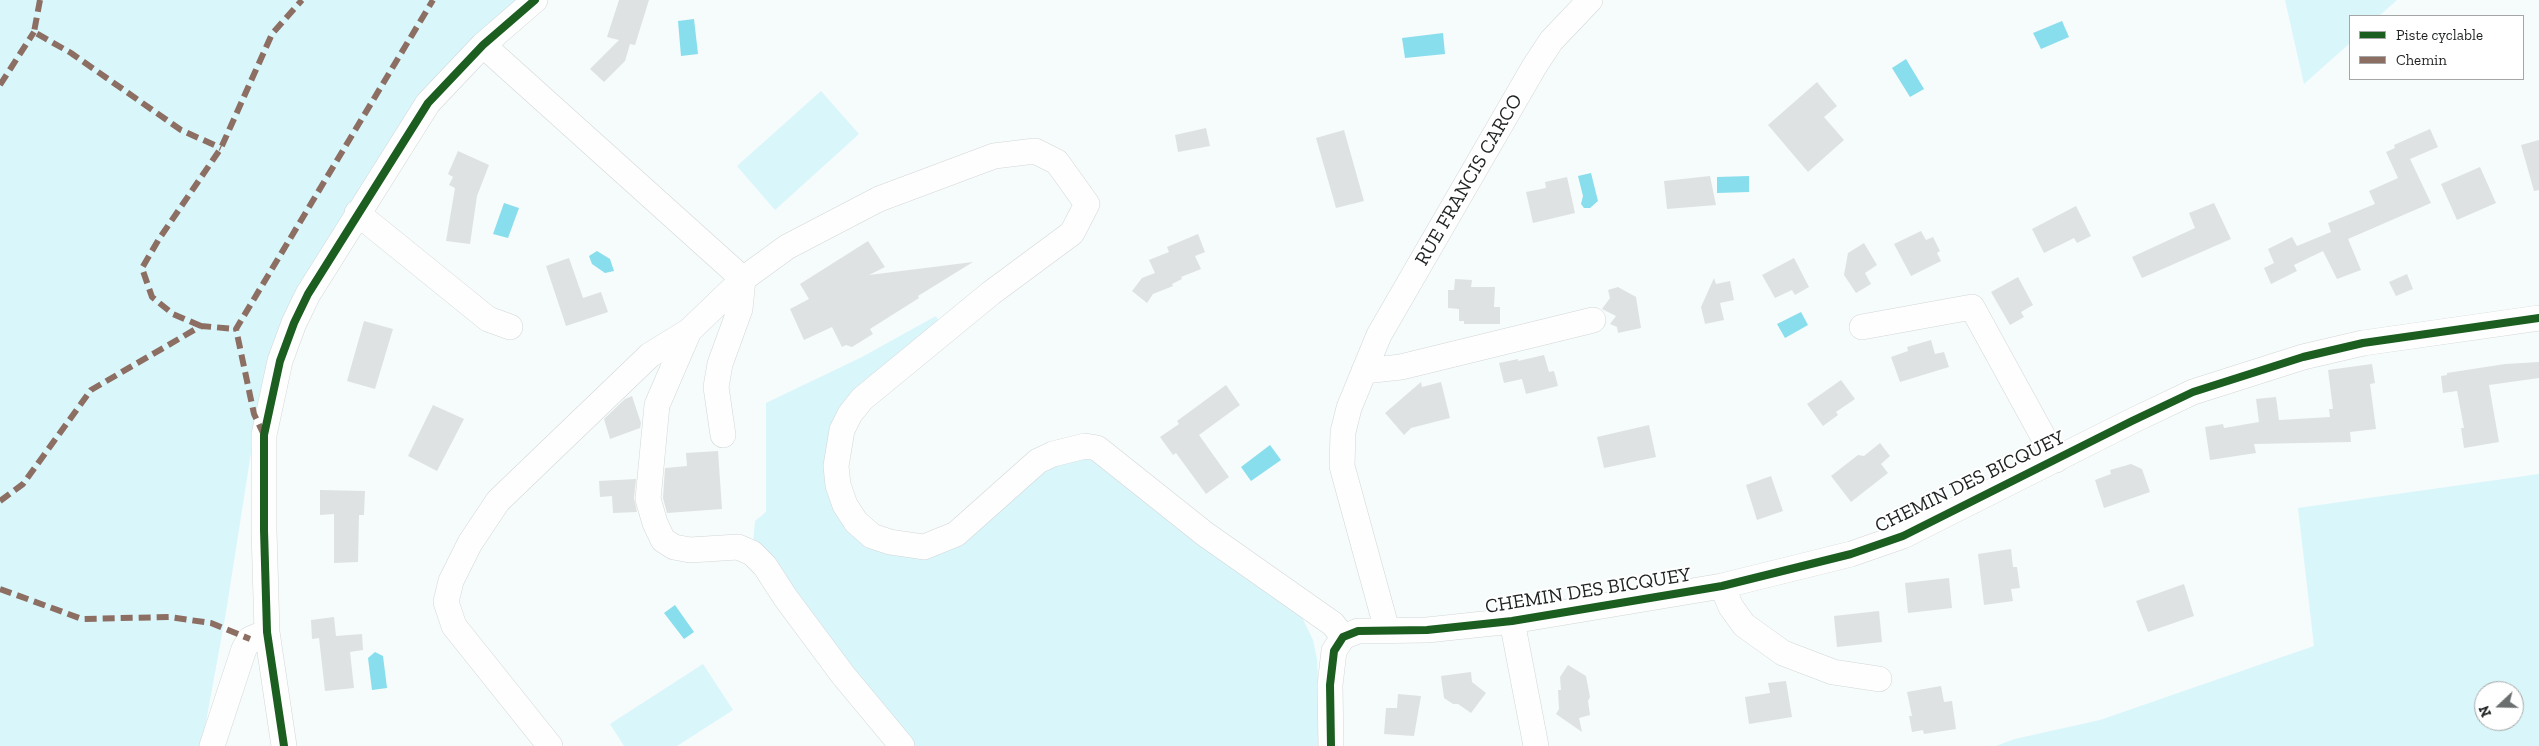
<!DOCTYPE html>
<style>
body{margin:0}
#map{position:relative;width:2539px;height:746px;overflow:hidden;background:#f6fbfb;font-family:"Zilla Slab",serif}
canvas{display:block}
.legend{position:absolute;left:2349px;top:15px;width:175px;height:65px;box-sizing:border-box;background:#fff;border:1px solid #a5a7a7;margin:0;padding:6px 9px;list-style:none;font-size:15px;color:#1f2223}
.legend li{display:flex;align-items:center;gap:10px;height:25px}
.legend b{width:25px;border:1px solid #a5a7a7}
.north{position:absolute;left:2474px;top:681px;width:50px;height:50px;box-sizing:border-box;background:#fff;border:1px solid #a5a7a7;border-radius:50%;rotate:249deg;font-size:14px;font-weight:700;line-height:20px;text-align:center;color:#1f2223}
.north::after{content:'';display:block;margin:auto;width:18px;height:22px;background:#6a6e6f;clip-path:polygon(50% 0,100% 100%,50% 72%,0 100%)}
</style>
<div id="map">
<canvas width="2539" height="746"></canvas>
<ul class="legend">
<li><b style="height:6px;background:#1b5e20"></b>Piste cyclable</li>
<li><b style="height:6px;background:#8d6e63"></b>Chemin</li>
</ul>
<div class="north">N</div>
</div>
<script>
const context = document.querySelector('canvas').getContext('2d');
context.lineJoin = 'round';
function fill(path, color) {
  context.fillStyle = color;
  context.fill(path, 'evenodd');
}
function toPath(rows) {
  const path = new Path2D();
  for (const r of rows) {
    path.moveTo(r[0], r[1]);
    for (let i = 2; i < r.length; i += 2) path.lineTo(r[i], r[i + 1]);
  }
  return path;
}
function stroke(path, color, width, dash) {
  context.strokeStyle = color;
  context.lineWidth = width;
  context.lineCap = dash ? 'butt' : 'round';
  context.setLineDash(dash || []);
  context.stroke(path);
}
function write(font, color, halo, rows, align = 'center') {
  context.font = font + ' "Zilla Slab",serif';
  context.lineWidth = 4;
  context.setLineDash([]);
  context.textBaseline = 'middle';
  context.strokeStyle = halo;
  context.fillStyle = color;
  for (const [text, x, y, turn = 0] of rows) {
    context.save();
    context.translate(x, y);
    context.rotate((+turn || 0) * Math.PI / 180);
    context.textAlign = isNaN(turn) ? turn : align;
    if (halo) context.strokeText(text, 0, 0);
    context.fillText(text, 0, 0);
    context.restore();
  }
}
fill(toPath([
 [0,0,518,0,405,120,370,171,282,322,258,408,226,612,204,733,199,746,0,746],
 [2285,0,2397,0,2379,16,2350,16,2350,43,2304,84],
 [821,91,859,134,775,210,737,166],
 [936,316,941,326,857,394,839,507,921,553,1042,466,1089,457,1299,611,1313,640,1317,659,1321,746,899,746,752,556,755,521,766,512,766,403,862,357],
 [2539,474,2539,746,1996,746,2015,739,2100,720,2314,646,2298,508],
 [2484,691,2514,691,2514,721,2484,721],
 [703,664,733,710,677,746,624,746,610,724]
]), '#d9f6fb');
fill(toPath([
 [694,19,698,54,681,56,678,21],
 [2062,21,2069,37,2041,49,2033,33],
 [1443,33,1445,54,1405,58,1402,38],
 [1906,59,1924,89,1910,97,1892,68],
 [1591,173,1598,201,1590,208,1584,208,1581,204,1583,196,1578,176],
 [1749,176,1749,192,1717,193,1717,177],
 [504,203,519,208,508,238,493,234],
 [597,251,610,259,614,271,605,273,592,264,589,256],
 [1801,312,1808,325,1785,338,1777,324],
 [1270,445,1281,460,1251,481,1241,467],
 [675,605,694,632,684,639,664,613],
 [375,652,383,656,387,688,372,690,368,658]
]), '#88deed');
fill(toPath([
 [619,0,649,0,635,45,630,44,625,61,604,82,590,69,619,40,607,37],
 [1817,82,1837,106,1824,117,1844,140,1808,172,1768,125],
 [1206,128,1210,146,1178,152,1175,135],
 [2430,129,2438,147,2410,159,2431,203,2348,239,2361,270,2337,279,2323,251,2294,265,2297,271,2271,284,2264,268,2274,263,2268,249,2292,237,2297,246,2331,232,2328,223,2375,204,2369,191,2398,178,2386,152,2395,148,2394,145],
 [1344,130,1364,201,1336,208,1316,138],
 [2539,140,2539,190,2534,191,2521,145],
 [458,151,489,165,477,196,470,244,446,241,455,188,449,185,453,177,448,174],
 [2480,167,2496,203,2457,220,2441,184],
 [1710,176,1716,205,1667,209,1664,181],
 [1567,177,1575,213,1533,223,1526,192,1546,188,1545,182],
 [2214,203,2231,239,2142,278,2132,257,2195,228,2189,213],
 [2076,206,2091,236,2077,243,2074,238,2044,253,2032,229],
 [1921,231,1926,240,1933,237,1940,251,1937,253,1941,261,1911,276,1894,244],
 [1198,234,1205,252,1195,256,1201,269,1181,277,1182,279,1172,284,1173,286,1153,294,1147,303,1132,291,1142,278,1155,273,1149,260,1169,252,1167,247],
 [868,241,885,267,869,275,973,262,918,296,919,298,870,329,873,334,852,347,846,345,842,347,832,327,804,340,790,309,809,299,800,284],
 [1864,243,1877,265,1865,273,1871,284,1856,293,1844,275,1848,253],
 [569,258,583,298,601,292,608,312,566,326,546,266],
 [1794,258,1809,287,1795,295,1792,290,1775,298,1762,275],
 [2407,274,2413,289,2396,296,2389,282],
 [2018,277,2033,305,2021,312,2024,317,2010,325,1991,292],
 [1714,278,1716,284,1730,281,1734,300,1720,303,1724,320,1705,324,1701,307],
 [1455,279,1472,280,1471,287,1495,287,1494,307,1500,307,1500,324,1464,324,1464,321,1459,321,1459,309,1448,308,1448,290,1454,290],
 [1618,287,1636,297,1641,328,1618,333,1617,327,1610,324,1616,316,1602,309,1610,298,1608,290],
 [364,321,393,329,375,389,347,381],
 [1931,340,1935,354,1944,352,1949,367,1900,382,1891,357,1908,351,1907,347],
 [1544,355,1549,372,1554,371,1558,386,1526,394,1522,379,1504,383,1499,363,1518,359,1518,361],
 [2539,362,2539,378,2489,385,2499,442,2464,448,2461,428,2464,428,2457,391,2443,393,2441,376,2447,375,2447,373,2505,364],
 [2372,364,2375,383,2370,384,2376,429,2350,432,2351,442,2254,444,2256,453,2210,460,2205,427,2223,424,2224,428,2259,422,2256,399,2276,397,2279,420,2330,417,2329,409,2333,409,2328,370],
 [1841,380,1855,399,1836,412,1838,415,1823,426,1807,404],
 [1421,382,1422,387,1441,382,1450,418,1411,428,1404,435,1385,413],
 [1226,385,1240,405,1199,435,1229,477,1206,494,1176,453,1173,455,1160,437,1179,424,1177,421],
 [632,396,641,423,640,428,610,439,604,419,625,399],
 [433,405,464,419,437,471,408,456],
 [1649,425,1656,457,1604,468,1597,437],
 [1880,443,1890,456,1881,464,1888,473,1851,502,1831,476,1858,455,1864,456],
 [718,451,722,509,667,513,663,498,665,468,687,466,686,453],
 [2131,464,2142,469,2150,492,2104,508,2095,480,2111,474,2110,470],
 [1771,476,1783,511,1757,520,1746,485],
 [636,479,634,498,637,512,613,513,612,496,600,497,599,481],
 [320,490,365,491,364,515,359,515,358,562,334,563,334,514,320,515],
 [2011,549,2013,567,2017,567,2020,588,2011,589,2013,601,1984,605,1978,554],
 [1949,578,1952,608,1908,613,1905,583],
 [2184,584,2194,616,2148,632,2136,601],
 [1879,611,1882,642,1837,647,1834,616],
 [334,617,336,636,362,634,363,650,350,652,354,688,325,691,319,638,312,639,311,620],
 [1568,665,1586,676,1590,697,1588,701,1590,715,1579,718,1582,732,1556,714,1559,709,1558,690,1561,690,1560,677],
 [1471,672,1472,682,1486,693,1471,713,1458,704,1453,704,1444,698,1441,676],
 [1786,681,1792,717,1749,724,1745,697,1770,693,1768,683],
 [1941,686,1944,702,1952,701,1956,729,1924,734,1923,730,1912,732,1909,716,1912,716,1907,692],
 [1398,694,1421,696,1414,736,1384,734,1386,708,1397,708]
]), '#dfe2e3');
const minor = toPath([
 [483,45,743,279,740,309,720,364,716,387,723,435],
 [357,213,488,319,510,327],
 [1862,327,1972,307,2056,460],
 [1364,371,1401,367,1593,320],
 [1722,586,1731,607,1744,625,1783,653,1833,672,1879,679],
 [1512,621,1536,746],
 [1387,630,1342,466,1343,432,1349,408,1379,335,1534,67,1551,41,1590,0],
 [1343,637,1358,631,1427,630,1512,621,1722,586,1851,554,1903,536,2132,421,2193,392,2303,357,2363,343,2539,318],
 [212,746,244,649,250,639,267,632],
 [284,746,267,632,264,530,264,435,280,361,294,323,308,294,428,103,483,45,535,0],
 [550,746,454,626,446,602,451,581,470,543,498,501,650,355,689,331],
 [902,746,843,675,785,597,765,566,752,553,738,547,690,550,674,547,663,540,655,523,648,499,657,405,689,331,743,279,787,247,879,199,994,156,1035,151,1057,162,1087,204,1072,233,991,293,862,399,850,414,842,430,836,466,838,485,845,505,856,522,872,536,890,542,924,547,956,534,1038,461,1053,454,1085,446,1097,448,1205,534,1333,624,1343,637],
 [1331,746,1330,685,1334,651,1343,637]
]);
stroke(minor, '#d3d7d7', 26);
stroke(minor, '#fefefe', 25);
stroke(toPath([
 [40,0,34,32,71,53,181,130,221,148],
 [0,85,34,32],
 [201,326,173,314,152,297,142,268,159,239,221,148,272,34,302,0],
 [264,435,254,414,236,329,433,0],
 [0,501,23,484,91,390,201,326,236,329],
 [0,589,82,619,169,617,211,623,250,639]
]), '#8d6e63', 6, [12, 6]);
stroke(toPath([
 [284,746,267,632,264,530,264,435,280,361,294,323,308,294,428,103,483,45,535,0],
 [1331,746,1330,685,1334,651,1343,637,1358,631,1427,630,1512,621,1722,586,1851,554,1903,536,2132,421,2193,392,2303,357,2363,343,2539,318]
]), '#1b5e20', 8);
write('20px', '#1f2223', '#fff', [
 ["RUE FRANCIS CARCO",1469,180,-60],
 ["CHEMIN DES BICQUEY",1970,482,-26],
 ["CHEMIN DES BICQUEY",1588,591,-9]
]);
</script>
